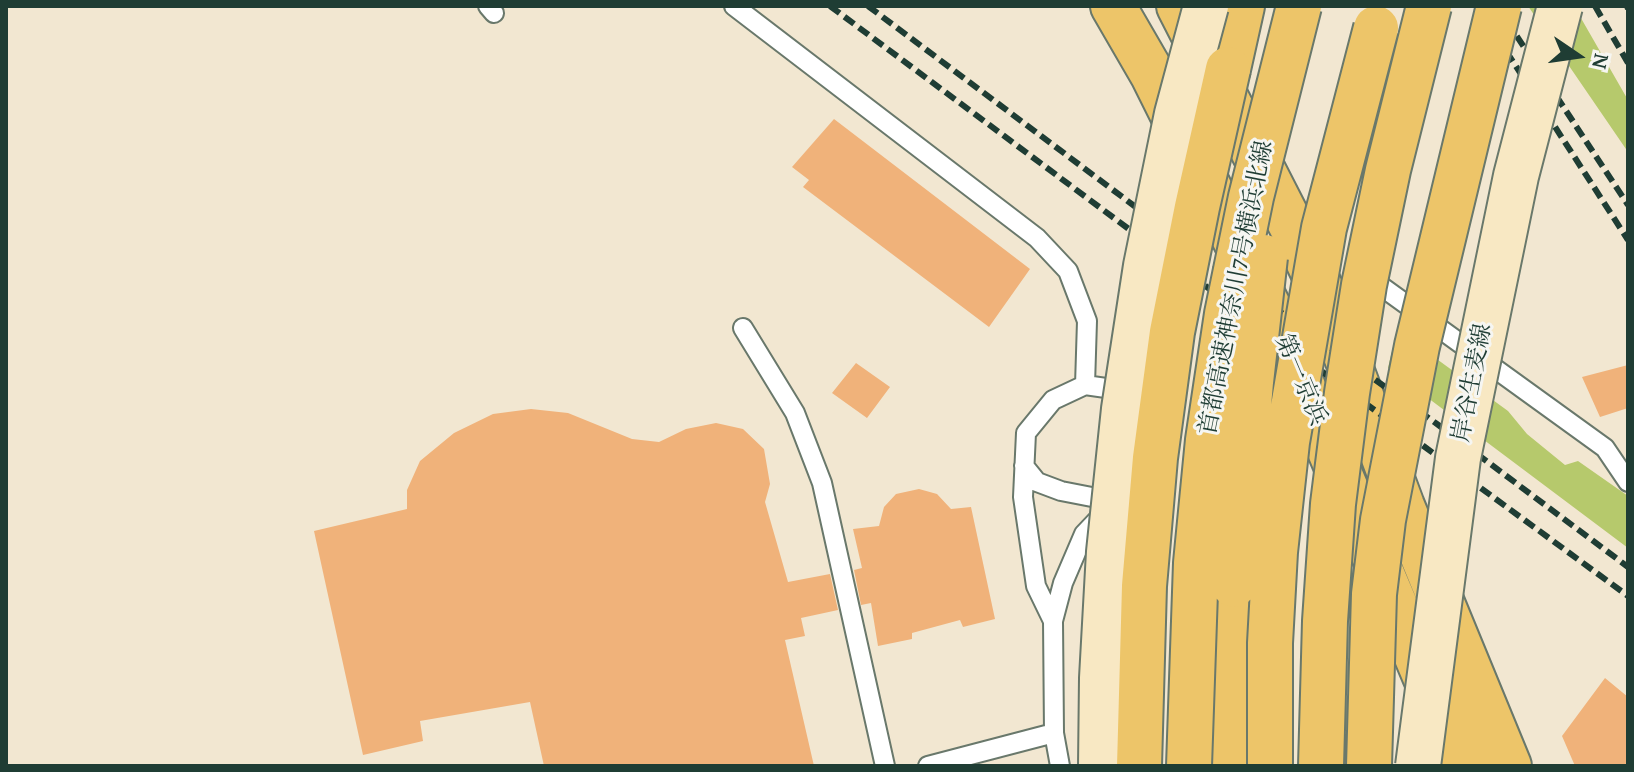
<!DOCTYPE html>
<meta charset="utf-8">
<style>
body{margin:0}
#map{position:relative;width:1634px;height:772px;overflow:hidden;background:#f2e7d1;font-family:"Gentium Book Plus",serif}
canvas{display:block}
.frame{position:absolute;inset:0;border:8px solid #1f3d34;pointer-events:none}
.north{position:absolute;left:1538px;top:16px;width:80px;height:80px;-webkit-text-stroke:6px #f6f6f2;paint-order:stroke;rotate:103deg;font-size:22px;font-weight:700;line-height:32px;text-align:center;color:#1f3d34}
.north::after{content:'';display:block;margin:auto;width:28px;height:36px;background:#1f3d34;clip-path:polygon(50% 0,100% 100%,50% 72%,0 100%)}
</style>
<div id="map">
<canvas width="1634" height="772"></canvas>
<div class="frame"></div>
<div class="north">N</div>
</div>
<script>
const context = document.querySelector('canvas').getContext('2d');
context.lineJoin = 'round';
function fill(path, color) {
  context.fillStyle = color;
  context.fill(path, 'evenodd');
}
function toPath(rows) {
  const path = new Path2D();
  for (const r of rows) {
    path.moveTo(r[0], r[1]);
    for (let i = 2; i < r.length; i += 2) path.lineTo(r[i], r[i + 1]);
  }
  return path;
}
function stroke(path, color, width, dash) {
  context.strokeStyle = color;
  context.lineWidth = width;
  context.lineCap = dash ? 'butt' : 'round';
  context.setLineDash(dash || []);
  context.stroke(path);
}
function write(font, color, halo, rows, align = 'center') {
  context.font = font + ' "Gentium Book Plus","Noto Serif JP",serif';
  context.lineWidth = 6;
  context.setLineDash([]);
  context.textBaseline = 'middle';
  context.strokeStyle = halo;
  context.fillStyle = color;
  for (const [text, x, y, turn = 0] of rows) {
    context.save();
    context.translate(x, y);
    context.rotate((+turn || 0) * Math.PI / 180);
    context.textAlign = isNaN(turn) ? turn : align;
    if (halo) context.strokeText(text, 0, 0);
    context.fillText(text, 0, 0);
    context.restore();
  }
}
fill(toPath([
 [1528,6,1574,6,1628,100,1628,152],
 [1397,330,1508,411,1527,434,1565,465,1578,461,1628,496,1628,548,1388,368]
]), '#b6c96c');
fill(toPath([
 [834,119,1030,269,989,327,803,187,809,180,792,167],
 [856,363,890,387,867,418,832,393],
 [1628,365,1628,408,1600,417,1582,377],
 [531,409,568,413,632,439,659,442,686,429,716,423,743,429,764,449,770,484,765,502,788,582,830,574,838,610,801,618,805,636,785,640,814,766,544,766,530,702,420,721,423,741,363,755,314,531,407,509,407,490,420,461,454,433,493,414],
 [919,489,937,494,951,509,971,507,995,619,963,627,960,620,912,633,912,639,878,646,871,603,861,605,854,570,862,568,853,529,879,526,884,507,896,494],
 [1605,678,1628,697,1628,766,1575,766,1562,736]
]), '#f0b27a');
const lane = toPath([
 [488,6,494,13],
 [734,6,1037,238,1068,271,1087,321,1085,385],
 [1367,276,1605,448,1628,482],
 [743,328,795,413,822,483,885,766],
 [1024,466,1037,482,1061,491,1097,498,1117,495],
 [1053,621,1036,586,1023,497,1026,433,1053,400,1085,385,1113,389,1124,399],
 [928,766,1054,733],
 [1060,766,1054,733,1053,621,1063,583,1084,534,1104,513]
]);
const highway = toPath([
 [1113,6,1153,75,1273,316,1463,766],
 [1179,6,1292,227,1322,291,1402,506,1509,766],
 [1228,69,1242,6],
 [1230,766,1234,585]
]);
stroke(lane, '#69786b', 22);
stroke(highway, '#69786b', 48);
stroke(lane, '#fff', 18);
stroke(highway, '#edc569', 44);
stroke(toPath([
 [830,6,1185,271,1628,596],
 [868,6,1173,235,1437,424,1628,567],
 [1477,6,1628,240],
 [1497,6,1628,205],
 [1595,6,1628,63],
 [1627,6,1628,9]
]), '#1f3d34', 6, [12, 6]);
const secondaryBridge = toPath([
 [1101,766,1102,678,1109,552,1124,409,1146,266,1177,114,1206,6],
 [1418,766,1458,458,1516,176,1560,6]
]);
const highwayBridge = toPath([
 [1234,585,1251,382,1265,257],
 [1139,766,1144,586,1155,458,1172,332,1197,207,1228,69],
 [1189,766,1196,563,1208,440,1227,314,1251,197,1299,6],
 [1270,766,1270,643,1275,552,1287,442,1324,228,1376,28],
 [1321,766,1325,621,1333,504,1347,393,1364,285,1388,170,1429,6],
 [1369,766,1374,594,1383,520,1417,346,1499,6]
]);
stroke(secondaryBridge, '#69786b', 48, []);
stroke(highwayBridge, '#69786b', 48, []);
stroke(secondaryBridge, '#f8e8c3', 44);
stroke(highwayBridge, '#edc569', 44);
write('24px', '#1f3d34', '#f6f6f2', [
 ["首都高速神奈川7号横浜北線",1237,288,-79],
 ["第一京浜",1300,380,67],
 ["岸谷生麦線",1473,383,-79]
]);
</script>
